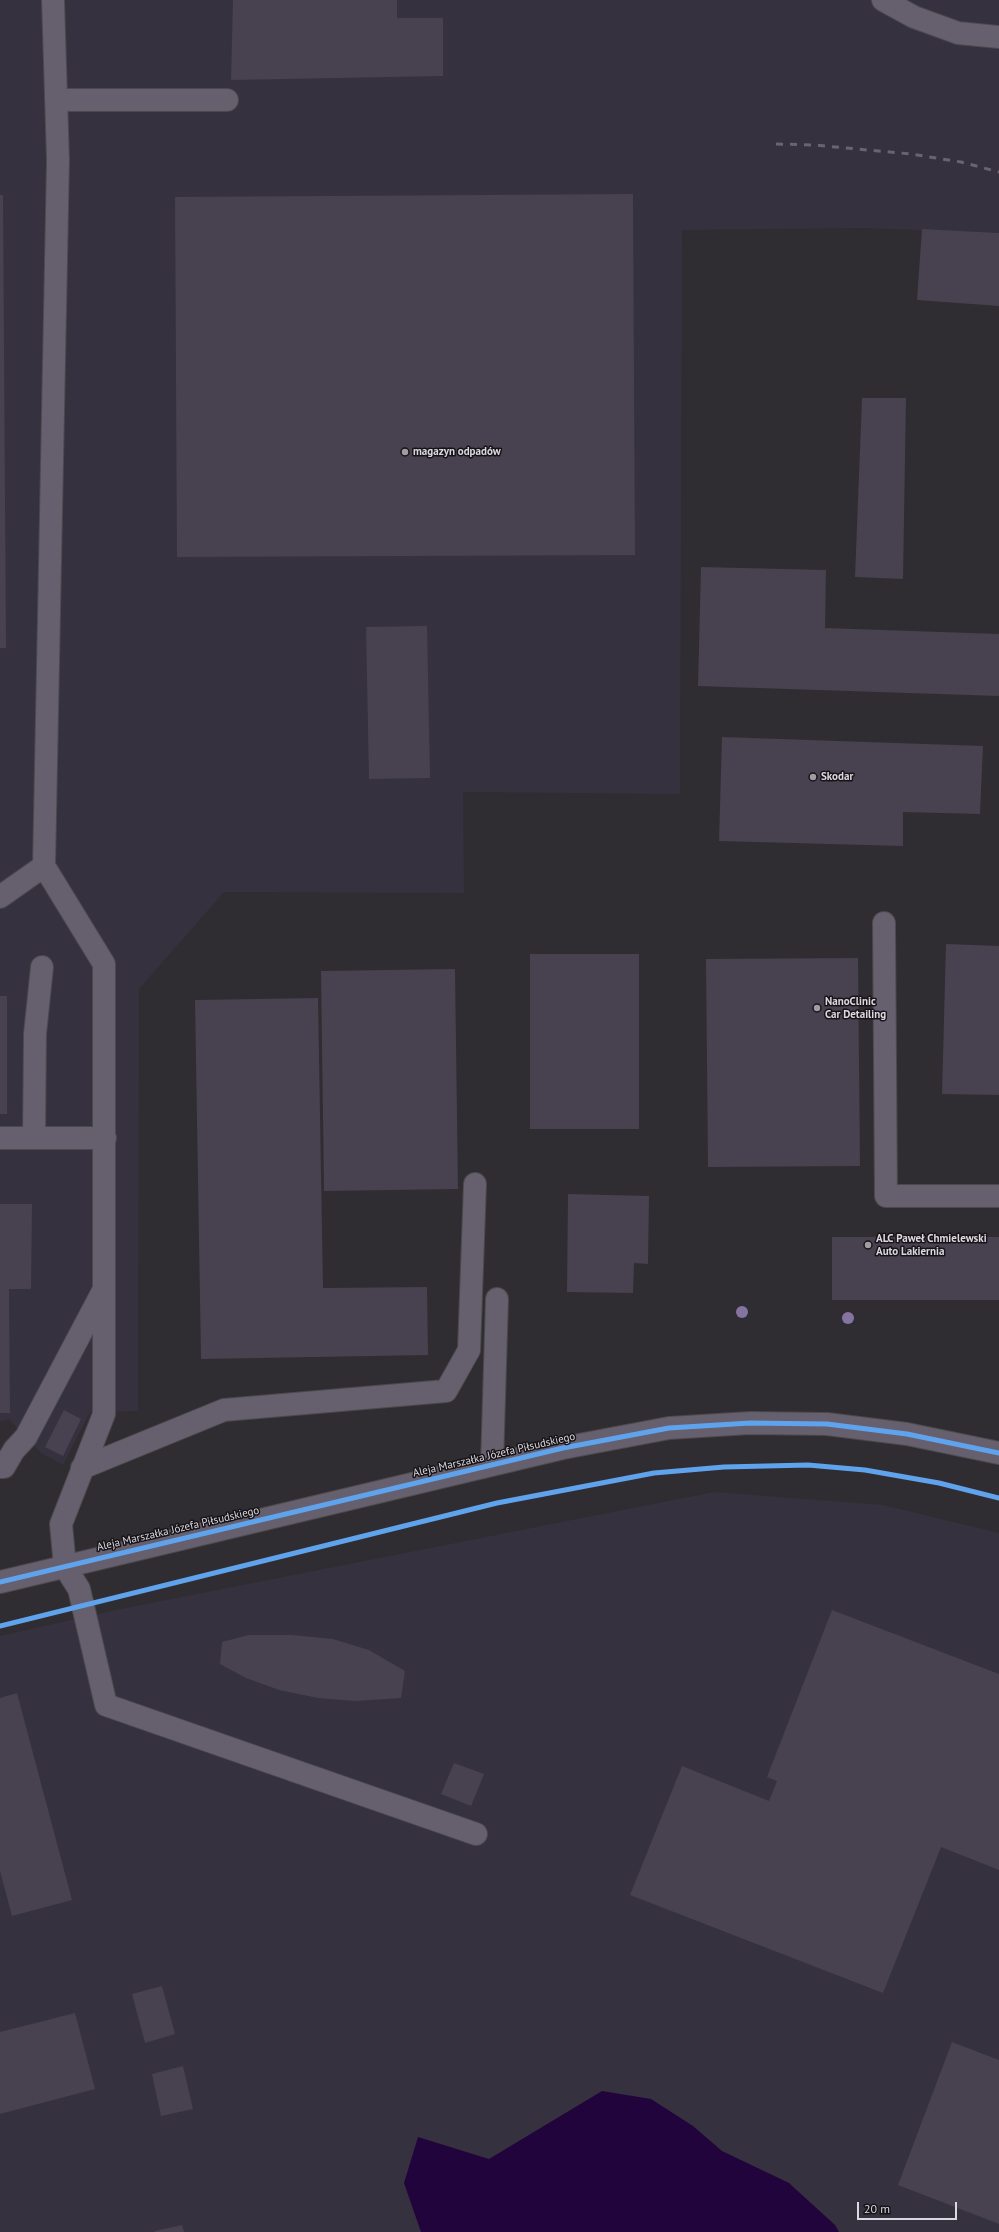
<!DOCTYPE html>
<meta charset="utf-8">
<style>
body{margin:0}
#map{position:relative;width:999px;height:2232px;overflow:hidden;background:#2f2d31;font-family:"PT Sans",sans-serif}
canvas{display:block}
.scale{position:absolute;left:857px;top:2202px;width:100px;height:18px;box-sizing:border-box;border:2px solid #dbd9df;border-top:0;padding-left:5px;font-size:12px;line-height:14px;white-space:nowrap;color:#dbd9df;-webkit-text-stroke:3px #161418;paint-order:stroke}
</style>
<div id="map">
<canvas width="999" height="2232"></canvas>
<div class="scale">20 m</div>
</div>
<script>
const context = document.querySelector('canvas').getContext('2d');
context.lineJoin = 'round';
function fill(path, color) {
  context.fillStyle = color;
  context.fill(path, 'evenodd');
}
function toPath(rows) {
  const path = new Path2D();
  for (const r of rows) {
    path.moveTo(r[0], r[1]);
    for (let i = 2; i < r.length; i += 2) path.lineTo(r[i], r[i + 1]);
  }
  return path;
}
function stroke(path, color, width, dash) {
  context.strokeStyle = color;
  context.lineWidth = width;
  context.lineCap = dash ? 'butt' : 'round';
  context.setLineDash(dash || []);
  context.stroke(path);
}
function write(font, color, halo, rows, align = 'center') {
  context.font = font + ' "PT Sans",sans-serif';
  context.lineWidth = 3;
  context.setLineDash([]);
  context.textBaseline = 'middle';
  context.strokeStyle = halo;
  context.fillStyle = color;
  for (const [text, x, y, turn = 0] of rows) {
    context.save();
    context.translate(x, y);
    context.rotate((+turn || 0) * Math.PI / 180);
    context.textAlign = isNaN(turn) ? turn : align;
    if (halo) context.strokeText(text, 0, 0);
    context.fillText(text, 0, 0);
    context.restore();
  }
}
fill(toPath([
 [0,0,999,0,999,233,863,228,682,230,680,794,463,792,464,893,224,892,139,989,138,1411,90,1412,63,1465,41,1453,9,1419,0,1422],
 [714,1492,883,1505,999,1533,999,2232,0,2232,0,1636,111,1611]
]), '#36313e');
fill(toPath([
 [602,2091,651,2099,693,2126,722,2151,789,2183,835,2225,839,2232,421,2232,404,2183,418,2137,489,2159]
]), '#21043c');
fill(toPath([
 [233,0,397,0,397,18,443,18,443,76,231,80],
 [633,194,635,555,177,557,175,197],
 [0,195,3,195,6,648,0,648],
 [922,229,999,233,999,306,917,300],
 [862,398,906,398,903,579,855,577],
 [701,567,826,570,825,628,999,634,999,696,698,686],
 [427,626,430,778,369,779,366,627],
 [722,737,983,746,980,814,903,812,903,846,719,841],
 [946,944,999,946,999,1095,942,1094],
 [530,954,639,954,639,1129,530,1129],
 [858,958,860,1166,708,1167,706,959],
 [455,969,458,1189,324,1191,321,971],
 [0,996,7,996,7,1114,0,1114],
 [318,998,323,1288,427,1287,428,1355,201,1359,195,1000],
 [568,1194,649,1196,648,1264,634,1263,633,1293,567,1292],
 [0,1204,32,1204,31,1289,9,1289,10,1413,0,1413],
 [832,1237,999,1237,999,1300,832,1300],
 [64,1410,81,1419,63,1456,45,1447],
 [832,1610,999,1674,999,1870,941,1847,883,1993,630,1895,682,1766,769,1801,777,1781,767,1777],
 [249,1635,292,1635,333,1639,369,1650,405,1671,401,1698,355,1701,318,1698,279,1690,246,1678,220,1664,222,1642],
 [17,1693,72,1900,12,1916,0,1871,0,1698],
 [454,1763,484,1774,471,1806,441,1794],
 [162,1986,175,2034,145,2043,132,1994],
 [75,2013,95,2089,0,2114,0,2032],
 [952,2042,999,2060,999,2224,898,2185],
 [183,2066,193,2109,161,2116,152,2074],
 [182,2225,184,2232,155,2232,155,2231]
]), '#484150');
const minor = toPath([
 [53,0,58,160,44,866,104,964,104,1414,61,1524,65,1567,79,1589,106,1705,476,1834],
 [883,0,914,17,958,33,999,37],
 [56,100,227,100],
 [0,897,44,866],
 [884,923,886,1196,999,1196],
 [0,1138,105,1138],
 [34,1138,35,1034,42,967],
 [492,1465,497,1299],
 [0,1467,4,1467,14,1450,26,1437,103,1291],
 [82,1468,224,1410,446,1391,469,1350,475,1184],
 [0,1582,563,1448,669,1428,750,1423,827,1424,907,1434,999,1453]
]);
stroke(minor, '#4b494c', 24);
stroke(minor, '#655f6e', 22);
stroke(toPath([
 [776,144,814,145,911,154,961,162,999,172]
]), '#69656d', 3, [7, 7]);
stroke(toPath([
 [0,1582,563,1448,669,1428,750,1423,827,1424,907,1434,999,1453],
 [0,1626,497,1503,654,1473,724,1467,808,1465,865,1470,939,1483,999,1498]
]), '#60a3ed', 5);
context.fillStyle = '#8574a1';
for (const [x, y] of [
 [742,1312],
 [848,1318]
]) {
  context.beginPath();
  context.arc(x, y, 6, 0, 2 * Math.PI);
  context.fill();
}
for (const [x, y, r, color] of [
 [405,452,4,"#9f9da2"],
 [813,777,4,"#9f9da2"],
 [817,1008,4,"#9f9da2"],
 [868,1245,4,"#9f9da2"]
]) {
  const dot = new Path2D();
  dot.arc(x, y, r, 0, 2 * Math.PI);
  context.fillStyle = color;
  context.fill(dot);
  stroke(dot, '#161418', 1.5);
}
write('bold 11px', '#dbd9df', '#161418', [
 ["magazyn odpadów",413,452],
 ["Skodar",821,777],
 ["NanoClinic",825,1002],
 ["Car Detailing",825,1015],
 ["ALC Paweł Chmielewski",876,1239],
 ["Auto Lakiernia",876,1252]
], 'left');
write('11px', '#dbd9df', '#161418', [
 ["Aleja Marszałka Józefa Piłsudskiego",494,1455,-13],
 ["Aleja Marszałka Józefa Piłsudskiego",178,1529,-13]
]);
</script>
